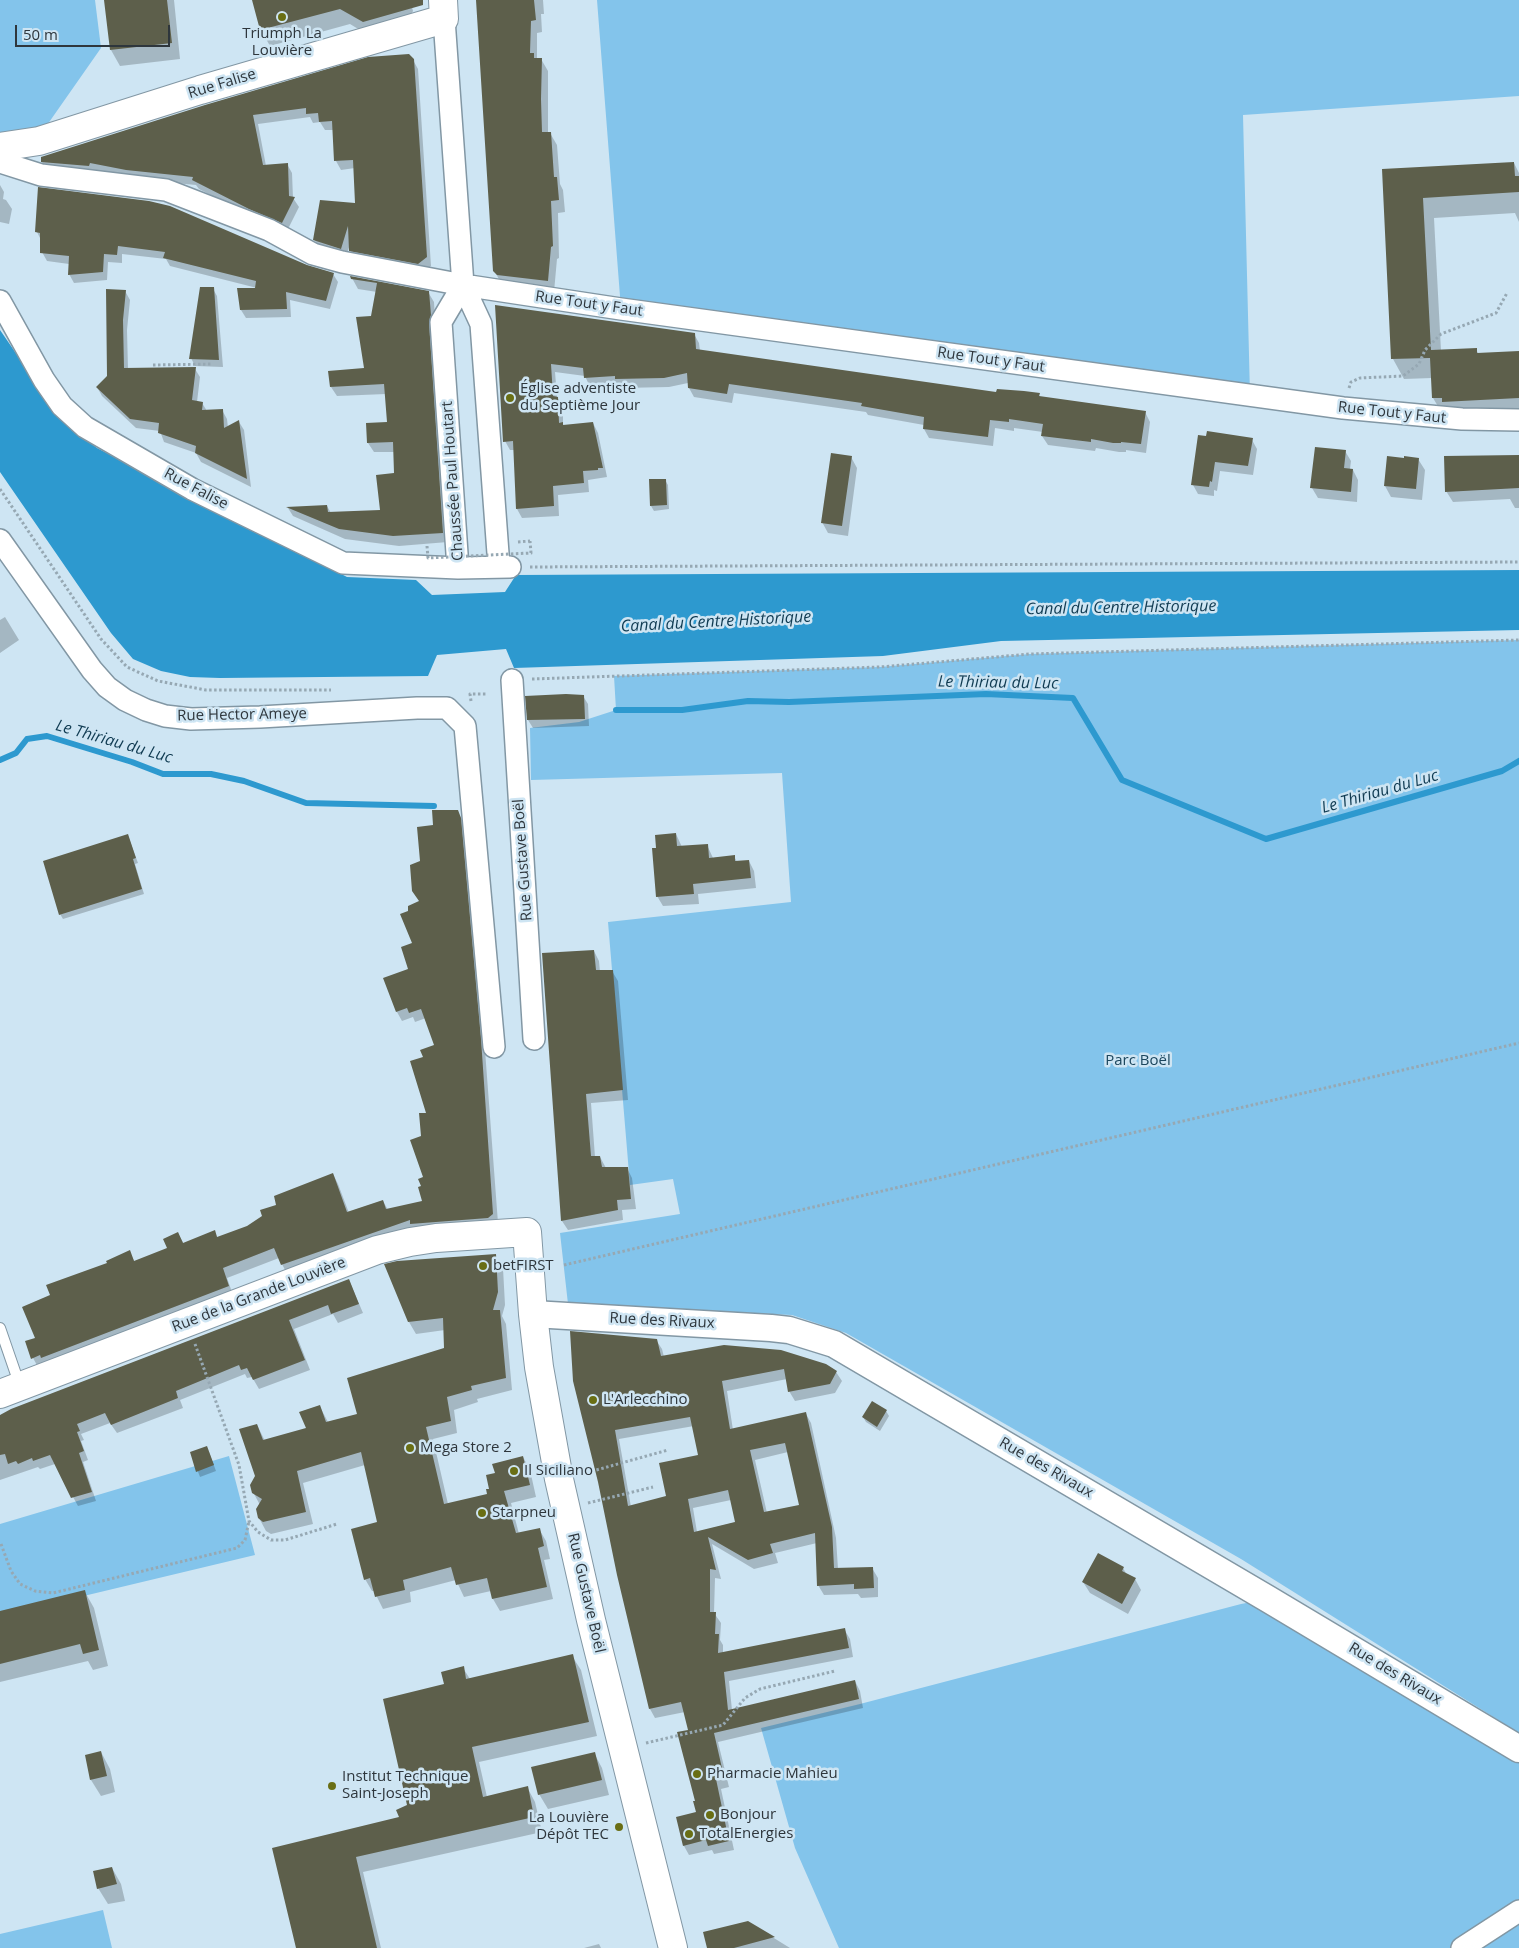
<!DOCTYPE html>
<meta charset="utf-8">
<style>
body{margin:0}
#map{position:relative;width:1519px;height:1948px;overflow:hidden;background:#cee5f3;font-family:"Open Sans",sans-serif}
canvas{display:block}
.scale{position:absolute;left:15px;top:25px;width:155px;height:22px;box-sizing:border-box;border:2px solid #2e363c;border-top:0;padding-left:6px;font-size:15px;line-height:18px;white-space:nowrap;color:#2e363c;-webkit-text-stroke:4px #cee5f3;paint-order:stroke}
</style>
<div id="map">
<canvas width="1519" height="1948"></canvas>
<div class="scale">50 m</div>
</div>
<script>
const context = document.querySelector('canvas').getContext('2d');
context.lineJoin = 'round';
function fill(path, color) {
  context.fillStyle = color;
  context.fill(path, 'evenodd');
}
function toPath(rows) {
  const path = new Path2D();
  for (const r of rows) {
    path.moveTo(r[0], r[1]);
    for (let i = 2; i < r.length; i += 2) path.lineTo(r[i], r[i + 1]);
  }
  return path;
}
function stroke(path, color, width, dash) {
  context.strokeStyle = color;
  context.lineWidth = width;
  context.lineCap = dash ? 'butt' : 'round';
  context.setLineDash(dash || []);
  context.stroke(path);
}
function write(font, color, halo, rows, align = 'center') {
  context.font = font + ' "Open Sans",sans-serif';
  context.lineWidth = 5;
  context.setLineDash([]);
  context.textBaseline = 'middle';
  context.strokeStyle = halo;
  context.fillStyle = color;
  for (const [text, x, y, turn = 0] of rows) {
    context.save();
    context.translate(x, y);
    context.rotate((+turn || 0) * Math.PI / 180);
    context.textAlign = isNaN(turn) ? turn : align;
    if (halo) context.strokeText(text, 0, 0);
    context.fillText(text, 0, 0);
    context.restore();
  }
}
fill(toPath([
 [0,0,95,0,101,48,38,138,0,139],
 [597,0,1519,0,1519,96,1243,115,1250,395,621,309],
 [1519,640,1519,1733,1241,1559,846,1333,792,1315,568,1304,560,1233,680,1214,673,1179,630,1185,608,922,791,902,782,773,531,780,530,728,579,722,616,710,614,676,880,667,1030,654],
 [229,1456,255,1555,0,1616,0,1524],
 [1268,1599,1519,1756,1519,1948,839,1948,795,1848,761,1728,860,1704,1241,1604],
 [103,1910,112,1948,0,1948,0,1934]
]), '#83c4eb');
fill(toPath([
 [0,330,61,419,97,448,347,577,416,580,432,595,505,592,516,575,1519,570,1519,630,1001,641,883,656,514,668,506,649,437,655,428,676,220,678,190,677,161,671,133,659,111,633,0,472]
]), '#2d99cf');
fill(toPath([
 [105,0,174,0,180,59,120,66,111,50],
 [253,0,410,0,413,11,403,30,373,38,350,24,270,46,261,30],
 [477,0,543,0,544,14,541,14,542,32,537,33,537,59,541,59,548,71,548,133,550,133,557,145,560,184,563,190,565,212,558,213,559,258,557,259,554,292,501,283,494,270],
 [413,60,418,69,431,266,423,272,356,259,350,250,350,244,346,257,319,248,314,239,356,205,355,168,341,170,336,161,334,130,325,130,320,122,313,123,310,117,258,124,266,166,287,164,292,173,293,198,299,207,287,231,255,218,199,189,196,185,47,171,42,162],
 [1514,163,1519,173,1519,222,1515,213,1434,218,1441,351,1476,350,1479,354,1519,353,1519,419,1445,418,1433,398,1432,378,1404,379,1393,359,1383,170],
 [0,185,4,192,3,199,6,200,12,209,9,224,0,222],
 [37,232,307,266,333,274,338,282,330,309,290,300,291,317,246,318,241,310,261,289,170,266,166,259,122,254,122,263,108,262,107,280,74,283,69,274,69,264,47,261,42,252,41,240],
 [352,278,428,292,434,302,448,542,399,546,345,539,293,516,288,508,327,506,331,513,382,512,396,474,395,452,374,452,368,443,389,423,386,394,337,396,331,387,366,369,377,292,358,289],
 [213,289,217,296,223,367,195,366,191,358],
 [125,291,130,300,127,330,128,369,195,369,200,377,197,402,202,403,207,411,222,410,227,419,228,428,239,422,244,430,251,487,201,462,196,453,164,442,160,431,136,428,102,396,97,387,108,376],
 [497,307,694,334,699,343,700,351,997,393,1039,394,1040,397,1145,412,1150,422,1146,453,1126,450,1126,452,1119,452,1096,448,1095,451,1048,445,1042,436,1043,432,1014,428,1014,431,995,428,993,446,929,438,924,429,924,425,868,415,866,412,734,393,732,403,694,397,689,388,688,383,669,387,622,388,620,385,590,387,585,376,555,372,557,397,563,407,563,424,564,426,593,423,598,433,607,477,588,480,589,492,558,495,559,516,522,518,517,509,514,450,510,450,505,441],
 [1207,438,1252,440,1257,449,1253,475,1220,471,1217,491,1214,490,1214,496,1198,494,1193,485],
 [1345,451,1351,461,1350,469,1353,470,1358,480,1357,502,1318,498,1312,488],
 [1519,456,1519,508,1515,508,1510,499,1453,502,1446,491],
 [851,457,857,468,848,536,828,533,822,522],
 [1388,458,1418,459,1425,470,1422,500,1391,497,1385,486],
 [665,480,668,485,669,509,654,511,651,506],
 [5,617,19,640,0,653,0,620],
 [583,696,588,704,589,726,533,728,528,720],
 [457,811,463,821,485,1050,498,1223,287,1274,279,1258,227,1278,233,1295,38,1367,33,1358,36,1339,51,1296,129,1252,135,1262,168,1249,178,1234,184,1244,214,1232,218,1238,247,1227,278,1206,333,1174,338,1184,349,1213,383,1201,388,1210,423,1202,423,1188,425,1178,422,1137,428,1114,425,1058,436,1045,426,1018,415,1022,413,1017,402,1021,397,1012,385,979,410,970,414,944,409,912,421,902,421,862,435,826],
 [676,834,682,847,707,845,713,858,734,856,737,862,749,861,754,871,756,888,698,894,699,904,663,906,657,896,657,849],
 [128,836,138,863,135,864,144,894,63,919,60,914],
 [594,951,599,961,600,972,612,971,618,981,628,1100,591,1103,595,1157,600,1157,606,1168,627,1168,632,1178,636,1209,622,1210,623,1220,568,1230,562,1221],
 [495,1255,503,1268,505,1305,502,1316,506,1324,512,1390,477,1399,478,1402,454,1410,457,1433,433,1439,448,1504,489,1495,496,1474,523,1457,530,1470,536,1497,511,1503,519,1534,539,1529,546,1541,550,1559,544,1560,553,1599,500,1611,493,1599,491,1591,464,1597,456,1580,410,1592,411,1602,383,1609,374,1591,372,1591,365,1579,379,1523,365,1465,303,1483,313,1524,271,1534,266,1531,259,1518,260,1505,253,1492,257,1476,257,1425,265,1441,308,1429,320,1407,328,1422,359,1414,445,1348,445,1330,416,1334,409,1322],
 [349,1280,363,1313,338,1323,333,1314,294,1329,310,1370,259,1389,252,1377,247,1378,245,1374,180,1400,183,1408,117,1433,110,1423,81,1434,84,1440,81,1441,88,1460,83,1462,96,1501,78,1506,55,1464,40,1469,38,1467,0,1480,0,1417],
 [656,1340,662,1349,664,1357,836,1372,842,1381,835,1393,795,1401,789,1391,787,1379,727,1391,733,1430,806,1414,811,1423,836,1538,838,1569,872,1568,878,1578,878,1597,861,1598,858,1594,824,1595,818,1585,817,1543,775,1553,778,1563,754,1569,712,1544,721,1579,715,1578,714,1613,721,1623,720,1640,723,1645,723,1653,844,1629,850,1639,853,1657,729,1681,732,1710,855,1681,860,1691,863,1708,718,1742,729,1787,721,1789,734,1850,714,1854,712,1850,689,1855,684,1846,677,1818,697,1813,689,1731,685,1712,655,1718,650,1709,599,1482,575,1380],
 [694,1426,700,1456,668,1497,631,1507,619,1439],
 [788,1452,800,1506,767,1513,755,1460],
 [731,1500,736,1522,697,1532,693,1508],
 [886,1411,889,1416,880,1431,866,1422,863,1417],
 [209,1452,216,1471,200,1477,191,1453],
 [1123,1568,1127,1575,1135,1579,1141,1590,1128,1614,1090,1593,1083,1582],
 [85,1592,94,1608,108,1666,93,1670,88,1661,0,1682,0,1613],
 [572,1656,581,1670,597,1736,479,1762,487,1797,527,1787,535,1802,542,1832,363,1872,381,1948,297,1948,274,1849,400,1818,408,1806,445,1685,463,1668,470,1679],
 [101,1752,110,1769,115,1792,101,1796,91,1780],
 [594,1753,602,1768,609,1795,548,1809,539,1794],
 [112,1868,121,1884,125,1901,108,1904,98,1888],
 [748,1922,790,1948,709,1948],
 [599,1944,601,1948,584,1948]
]), '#0003');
stroke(toPath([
 [616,710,682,710,748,701,789,702,986,694,1073,698,1122,780,1266,839,1502,771,1519,761],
 [0,760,16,753,27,739,47,736,132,762,163,774,211,774,244,781,306,803,434,806]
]), '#2d99cf', 6);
fill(toPath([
 [104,0,167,0,172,43,110,50],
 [252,0,423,0,423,5,363,22,340,9,260,30],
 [476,0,534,0,536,20,531,21,530,53,534,53,534,58,542,58,541,99,542,132,551,132,554,177,557,177,559,200,551,201,553,246,551,247,548,281,497,275,493,271],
 [409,54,414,59,427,257,418,264,349,251,348,226,341,249,313,240,320,200,355,203,353,160,334,161,332,121,319,122,318,113,306,114,306,108,253,115,263,165,288,163,289,196,295,197,282,223,249,209,192,180,193,177,126,170,90,163,89,166,41,162,41,157,205,105,368,57],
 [1514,162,1515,176,1519,176,1519,192,1423,198,1431,350,1477,348,1477,353,1519,351,1519,398,1442,402,1442,398,1432,398,1430,358,1391,359,1382,169],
 [38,187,149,201,170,206,307,265,334,273,326,301,286,292,287,309,240,310,237,288,255,288,256,281,163,258,165,252,118,246,117,255,104,254,103,272,68,275,69,256,40,253,40,233,35,232],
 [350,276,429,291,431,315,429,323,443,533,393,536,339,529,286,507,327,505,328,512,380,510,376,475,394,473,393,442,367,443,366,423,387,422,384,384,330,387,328,371,364,368,356,317,371,316,377,283,351,279],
 [200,287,214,287,219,360,189,359],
 [106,289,126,290,123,320,124,368,196,367,192,400,203,402,202,410,223,409,224,428,239,420,247,479,195,453,196,446,158,433,159,423,130,419,96,387,107,376],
 [495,305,695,333,696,349,961,387,996,392,997,389,1024,391,1040,393,1039,396,1146,411,1141,444,1121,442,1121,443,1113,443,1091,439,1091,442,1041,436,1043,424,1009,419,1009,422,990,420,988,437,923,429,924,417,861,406,862,403,729,384,727,394,688,388,687,373,664,378,615,379,615,376,584,378,583,368,551,364,553,396,558,397,559,423,563,422,563,425,593,422,603,468,598,468,598,470,583,471,584,483,553,486,554,506,516,509,513,441,503,442],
 [1207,431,1253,438,1248,466,1215,462,1212,482,1210,481,1209,487,1191,485,1198,435,1206,436],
 [1315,447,1346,450,1344,468,1353,469,1351,492,1310,488],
 [831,453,852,456,842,526,821,523],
 [1519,455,1519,488,1445,492,1444,456],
 [1387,456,1404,458,1404,456,1419,458,1416,489,1384,486],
 [649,479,666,479,667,505,650,506],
 [566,694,584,695,585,719,527,720,525,696],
 [432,810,458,810,461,818,481,1039,493,1214,488,1218,410,1224,410,1220,281,1265,274,1248,223,1268,229,1286,41,1358,40,1355,31,1359,25,1341,35,1338,22,1307,50,1295,46,1285,107,1263,106,1261,130,1250,134,1261,167,1248,163,1239,178,1232,183,1243,215,1230,217,1237,247,1226,262,1216,260,1210,276,1205,274,1196,333,1173,347,1212,383,1200,386,1209,422,1201,418,1187,421,1186,418,1179,423,1177,410,1140,421,1136,419,1113,426,1113,410,1061,423,1057,420,1050,434,1045,421,1009,409,1013,407,1008,396,1012,383,978,408,969,401,947,412,943,400,914,408,911,408,906,419,901,412,891,410,865,420,861,417,827,433,825],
 [676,833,677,846,708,844,709,858,735,855,735,861,749,860,751,878,693,884,694,894,656,897,652,848,656,848,655,835],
 [128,834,136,858,133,859,142,889,59,915,43,861],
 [594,950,596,970,613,970,623,1090,586,1094,591,1156,600,1156,602,1167,628,1167,631,1199,617,1200,618,1210,561,1221,542,953],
 [496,1254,498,1292,493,1310,500,1310,506,1378,471,1386,472,1390,447,1397,451,1421,426,1427,444,1504,487,1494,486,1489,489,1489,486,1475,495,1473,492,1464,523,1456,530,1485,504,1491,516,1533,540,1528,544,1546,538,1548,547,1587,492,1599,487,1578,456,1585,451,1567,403,1580,405,1590,375,1597,370,1578,364,1580,351,1529,377,1522,361,1452,297,1471,306,1512,263,1522,258,1518,256,1509,262,1499,252,1493,250,1485,255,1476,239,1429,257,1424,263,1440,306,1428,299,1412,320,1405,326,1422,357,1414,347,1378,444,1348,443,1318,408,1322,384,1264,397,1261],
 [349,1279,359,1304,331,1314,328,1305,289,1320,305,1360,253,1380,247,1368,241,1370,239,1365,176,1391,178,1398,111,1425,105,1413,77,1424,80,1431,77,1432,84,1451,79,1453,92,1492,71,1498,50,1455,33,1461,32,1458,18,1464,16,1461,8,1464,5,1454,0,1455,0,1415,11,1409],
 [570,1331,657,1339,661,1356,724,1345,781,1350,826,1364,837,1371,830,1384,788,1392,784,1369,722,1381,730,1429,806,1412,832,1527,834,1568,873,1567,874,1588,854,1589,854,1584,817,1586,815,1533,770,1544,773,1553,748,1560,708,1537,716,1570,710,1569,710,1612,716,1612,715,1634,719,1634,718,1653,845,1628,849,1648,724,1672,728,1710,855,1680,859,1699,714,1733,724,1777,716,1779,729,1841,708,1846,706,1840,683,1846,676,1817,696,1812,693,1801,695,1801,677,1732,688,1730,681,1702,649,1709,617,1575,598,1482,573,1381],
 [690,1417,698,1455,659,1463,666,1496,628,1506,615,1430],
 [785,1443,799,1505,764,1512,750,1450],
 [728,1490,735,1522,694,1532,688,1499],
 [872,1401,887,1410,877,1427,862,1417],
 [207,1446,214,1465,196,1472,190,1452],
 [1098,1553,1124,1567,1122,1571,1136,1578,1122,1604,1082,1582],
 [85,1590,99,1650,83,1654,80,1644,0,1664,0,1611],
 [573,1654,589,1722,472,1747,483,1797,528,1786,534,1817,356,1857,377,1948,296,1948,272,1848,399,1817,396,1810,407,1805,383,1699,444,1684,441,1672,464,1666,466,1679],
 [101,1751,107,1776,90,1780,85,1755],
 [595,1752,602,1780,538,1795,531,1767],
 [112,1867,117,1884,97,1889,93,1871],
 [748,1921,775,1937,734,1948,707,1948,703,1932]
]), '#5d5f4b');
const service = toPath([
 [0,1328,20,1386]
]);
const minor = toPath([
 [444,19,463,285,481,324,499,567],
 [0,162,41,175,166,190,269,230,313,254,342,262,463,285,621,309,1343,408,1462,419,1519,420],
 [0,301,44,380,62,406,85,427,192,489,343,563,458,568,510,567],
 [0,540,92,670,107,687,125,700,146,710,165,716,191,719,260,717,417,708,447,708,465,726,494,1047],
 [458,568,441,322,463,285],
 [512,680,534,1039],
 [1462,1948,1519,1911]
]);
const tertiary = toPath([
 [533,1314,771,1328,789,1330,834,1344,1268,1599,1519,1749]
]);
const primary = toPath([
 [0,147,39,141,200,90,444,19,443,0],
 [0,1394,377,1250,410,1242,436,1238,527,1232,533,1314,539,1367,559,1479,591,1620,673,1948]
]);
stroke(service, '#8297a4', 12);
stroke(minor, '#8297a4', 24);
stroke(tertiary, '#8297a4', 29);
stroke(primary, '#8297a4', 30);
stroke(toPath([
 [153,365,213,364],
 [1349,388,1351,382,1360,378,1403,376,1419,364,1425,350,1441,334,1496,313,1507,293],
 [0,489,101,639,127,667,158,681,206,690,331,690],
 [518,542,530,541],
 [530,567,1519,562],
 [532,679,880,667,1030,654,1519,640],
 [471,701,470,694,487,694],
 [564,1265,1519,1043],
 [195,1344,239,1465,249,1521,258,1532,271,1540,285,1540,337,1524],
 [582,1474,668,1450],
 [588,1503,653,1487],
 [1,1544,11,1571,20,1584,35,1591,53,1593,237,1548,245,1540,249,1521],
 [646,1743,723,1725,745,1698,760,1689,835,1671]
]), '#96a8b3', 3, [2.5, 2.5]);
stroke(service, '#fff', 10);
stroke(minor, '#fff', 21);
stroke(tertiary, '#fff', 26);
stroke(primary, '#fff', 28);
stroke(toPath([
 [427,546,428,558,531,553,530,541]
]), '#96a8b3', 3, [2.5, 2.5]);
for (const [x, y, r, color] of [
 [282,17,5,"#696e14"],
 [510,398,5,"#696e14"],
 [483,1266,5,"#696e14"],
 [593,1400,5,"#696e14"],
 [410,1448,5,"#696e14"],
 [514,1471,5,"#696e14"],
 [482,1513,5,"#696e14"],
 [697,1774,5,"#696e14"],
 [332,1786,5,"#696e14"],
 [710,1815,5,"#696e14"],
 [619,1827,5,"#696e14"],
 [689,1834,5,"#696e14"]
]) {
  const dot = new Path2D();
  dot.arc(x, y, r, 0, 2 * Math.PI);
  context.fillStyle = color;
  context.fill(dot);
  stroke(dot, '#cee5f3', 2);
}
write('15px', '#2e363c', '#cee5f3', [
 ["Triumph La",282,34,"center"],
 ["Louvière",282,51,"center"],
 ["Église adventiste",520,389],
 ["du Septième Jour",520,406],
 ["betFIRST",493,1266],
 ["L'Arlecchino",603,1400],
 ["Mega Store 2",420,1448],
 ["Il Siciliano",524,1471],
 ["Starpneu",492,1513],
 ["Pharmacie Mahieu",707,1774],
 ["Institut Technique",342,1777],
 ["Saint-Joseph",342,1794],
 ["Bonjour",720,1815],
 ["La Louvière",609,1818,"right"],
 ["Dépôt TEC",609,1835,"right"],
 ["TotalEnergies",699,1834]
], 'left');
write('15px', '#2e363c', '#cee5f3', [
 ["Rue Falise",222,84,-17],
 ["Rue Tout y Faut",589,304,8],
 ["Rue Tout y Faut",991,360,8],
 ["Rue Tout y Faut",1392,413,6],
 ["Chaussée Paul Houtart",453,481,-94],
 ["Rue Falise",196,489,28],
 ["Rue Hector Ameye",242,715,-1],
 ["Rue Gustave Boël",523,860,-94],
 ["Rue de la Grande Louvière",259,1295,-21],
 ["Rue des Rivaux",662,1321,3],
 ["Rue des Rivaux",1046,1468,30],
 ["Rue Gustave Boël",586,1593,77],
 ["Rue des Rivaux",1395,1674,31]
]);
write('15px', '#1c475e', '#cee5f3', [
 ["Parc Boël",1138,1061]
]);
write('italic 16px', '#103b52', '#cee5f3', [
 ["Canal du Centre Historique",1121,608,-1],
 ["Canal du Centre Historique",716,622,-3],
 ["Le Thiriau du Luc",998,683,1],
 ["Le Thiriau du Luc",114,742,16],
 ["Le Thiriau du Luc",1380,792,-16]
]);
</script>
